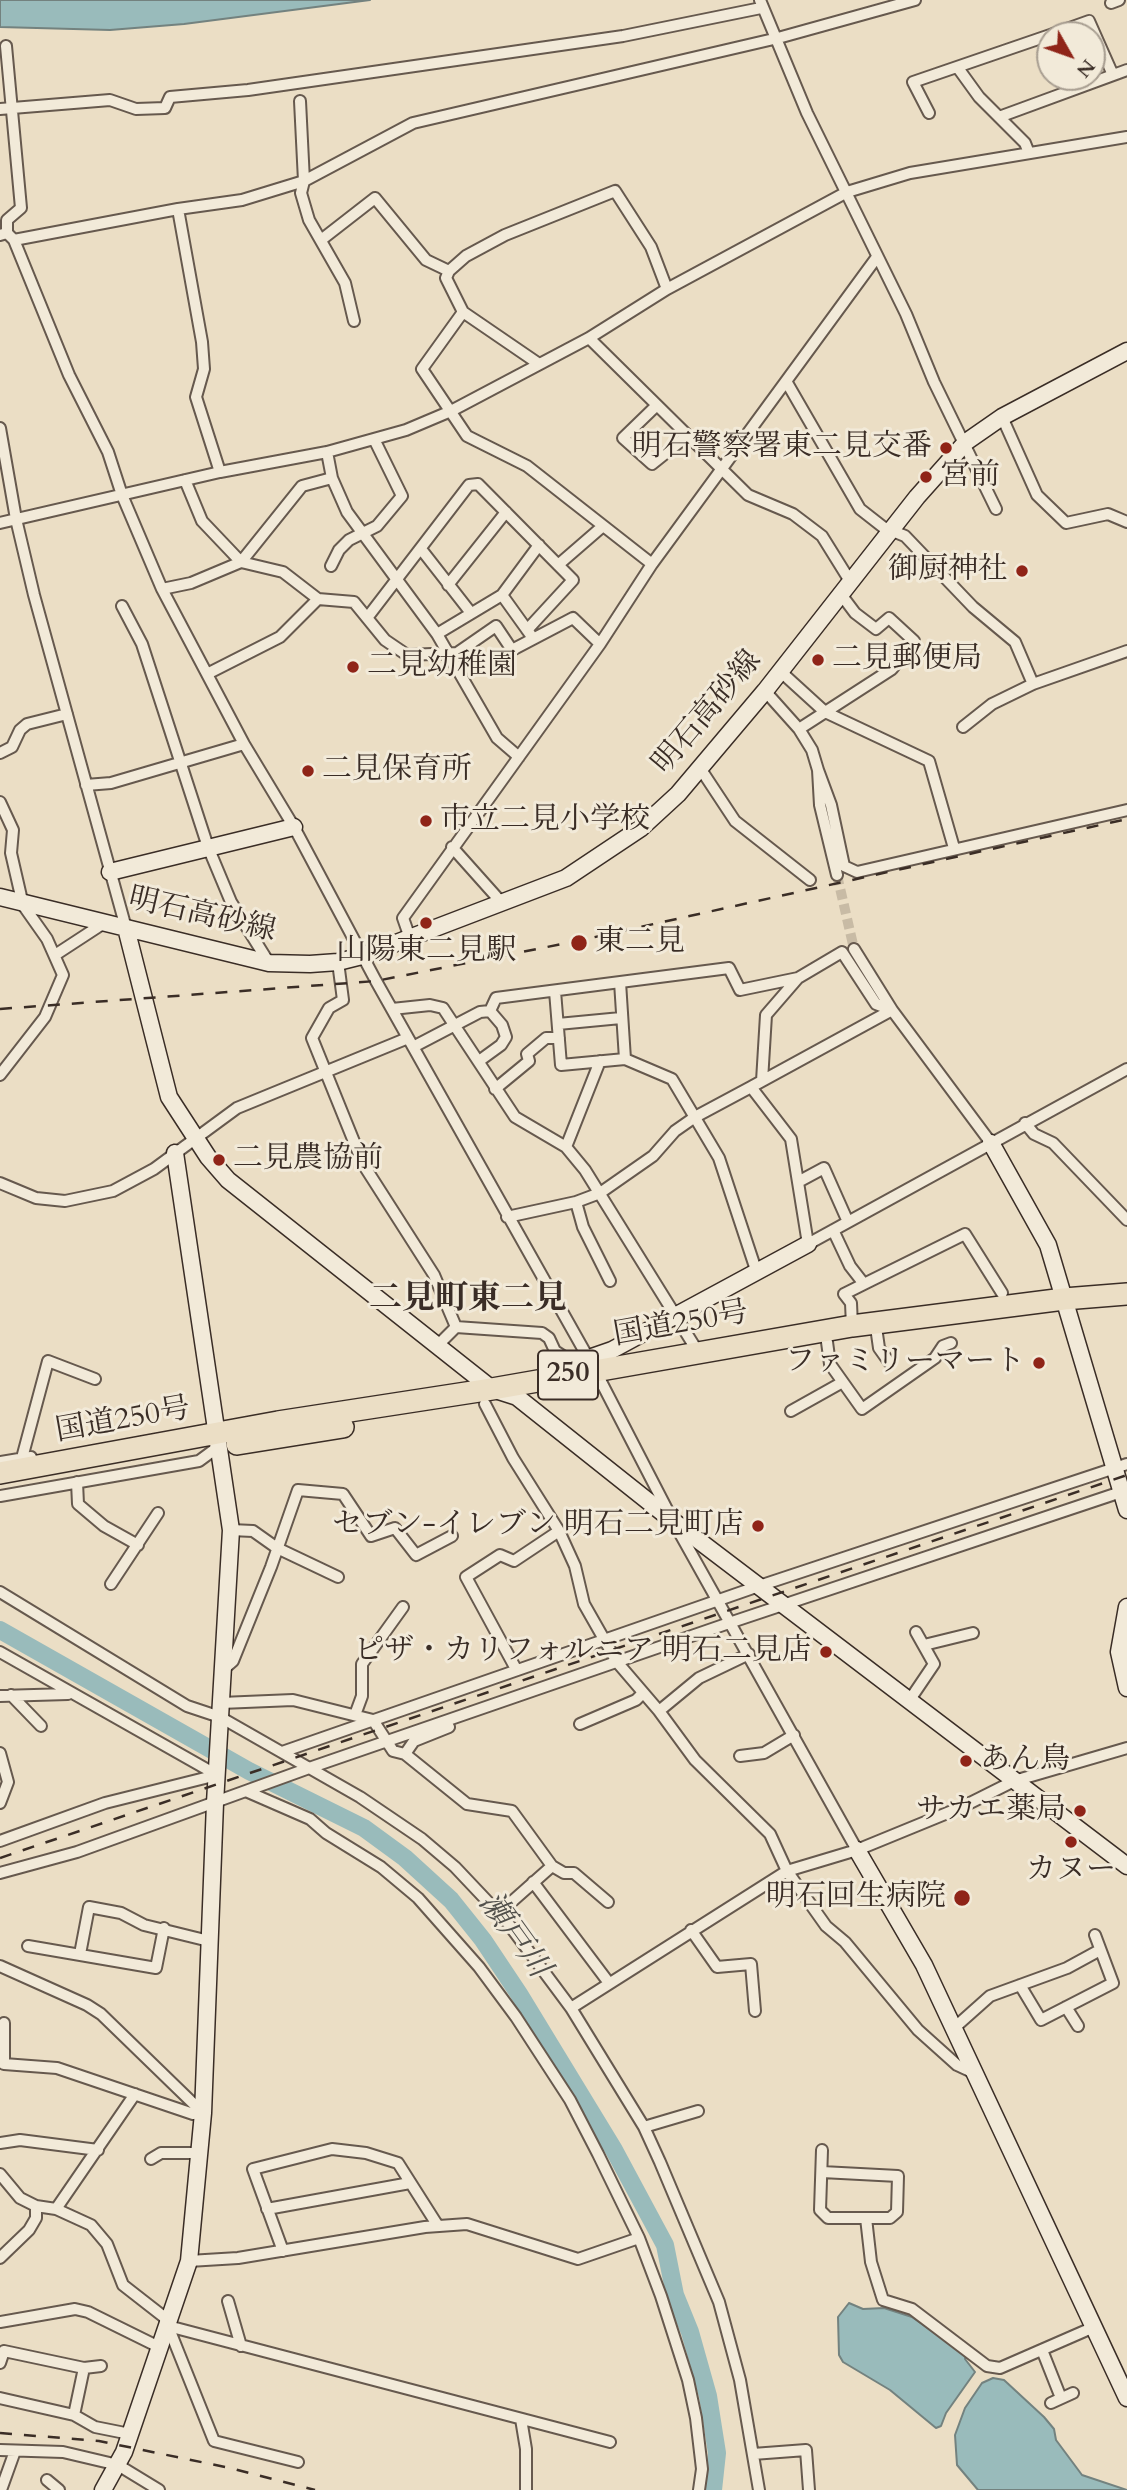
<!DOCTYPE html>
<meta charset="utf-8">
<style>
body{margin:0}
#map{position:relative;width:1127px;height:2490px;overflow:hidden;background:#ebdec5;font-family:Cardo,serif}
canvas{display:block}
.north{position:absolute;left:1036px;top:21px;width:70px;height:70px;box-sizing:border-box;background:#f2ead9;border:2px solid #a89e91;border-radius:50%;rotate:130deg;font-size:19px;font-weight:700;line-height:28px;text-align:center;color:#3a2d26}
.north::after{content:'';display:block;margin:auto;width:24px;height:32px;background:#8f2418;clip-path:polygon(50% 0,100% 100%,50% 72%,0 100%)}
</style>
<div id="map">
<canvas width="1127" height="2490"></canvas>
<div class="north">N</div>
</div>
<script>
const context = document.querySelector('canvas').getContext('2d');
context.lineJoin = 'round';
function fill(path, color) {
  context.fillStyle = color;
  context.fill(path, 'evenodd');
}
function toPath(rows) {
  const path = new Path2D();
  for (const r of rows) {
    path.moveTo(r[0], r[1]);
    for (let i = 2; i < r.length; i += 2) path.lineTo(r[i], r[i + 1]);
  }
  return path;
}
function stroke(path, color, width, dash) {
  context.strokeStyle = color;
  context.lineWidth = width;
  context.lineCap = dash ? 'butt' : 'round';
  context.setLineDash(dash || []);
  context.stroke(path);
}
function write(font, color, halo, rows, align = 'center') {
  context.font = font + ' Cardo,"Noto Serif JP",serif';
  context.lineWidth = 6;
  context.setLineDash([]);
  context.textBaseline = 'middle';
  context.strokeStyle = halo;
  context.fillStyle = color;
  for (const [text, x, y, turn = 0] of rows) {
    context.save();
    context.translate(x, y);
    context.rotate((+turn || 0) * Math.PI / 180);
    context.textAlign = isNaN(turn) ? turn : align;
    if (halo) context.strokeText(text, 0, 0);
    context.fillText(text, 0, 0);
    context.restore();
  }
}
const water = toPath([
 [0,0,370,0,184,24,110,30,0,27,0,0],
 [849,2303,863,2309,884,2308,912,2317,966,2355,965,2359,975,2372,946,2413,941,2426,936,2428,890,2390,843,2362,839,2355,838,2317,849,2303],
 [993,2378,1004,2380,1044,2417,1054,2429,1056,2440,1082,2475,1127,2490,978,2490,957,2465,955,2435,965,2408,982,2383,993,2378]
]);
fill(water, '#9bb');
stroke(water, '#73827f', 2);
stroke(toPath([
 [0,1630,249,1771,364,1828,405,1858,451,1900,483,1940,519,1994,614,2150,665,2245,675,2295,690,2332,708,2396,717,2453,713,2490]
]), '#9bb', 18);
stroke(toPath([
 [837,875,854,949]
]), '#c8bba5', 10, [10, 5]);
const street = toPath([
 [760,0,807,113,906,314,934,382,996,509],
 [1111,3,1119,0],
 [1050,35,1089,21,1113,75],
 [6,46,21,208,7,220,7,233],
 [958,68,979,97,1025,143,1029,153],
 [300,101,304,181,301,193,309,220,345,283,354,321],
 [0,109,110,100,136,109,165,108,170,97,248,90,623,36,761,8],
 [929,113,913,82,1050,35],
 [999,117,1127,70],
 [178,209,202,342,204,369,196,397,220,472],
 [0,235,7,233,14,240,178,209,242,200,304,181,413,123,778,38,915,0],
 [14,240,69,375,108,452,122,495,162,589,244,744,294,827,376,981,595,1370,673,1521,857,1850],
 [321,240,375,198,426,260,449,271],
 [463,312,422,369,467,436,527,466,652,564],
 [589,338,748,495,793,514,822,536,850,581],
 [539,364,463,312,446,278,449,271,466,256,505,235,615,191,651,247,667,289],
 [786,381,860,509,883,527,905,536,973,607,1015,642,1033,684],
 [656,406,623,438,652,464,687,436],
 [1002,417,1037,495,1066,523,1108,514,1127,522],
 [0,428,16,519,34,595,126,928],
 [332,478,347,512,437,634,497,738,519,757],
 [185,480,202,521,241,562,283,572,318,599,354,602,385,640,407,655,457,653,496,626,512,650,573,618,600,644],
 [0,523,220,472,327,452,406,430,451,411,589,338,667,289,847,192,910,173,1127,137],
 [421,549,471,613],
 [558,565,603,526],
 [331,566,339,550,349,540,377,526,402,496,374,439],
 [448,585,506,512],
 [162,589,191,583,241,562,302,486,332,478,327,452],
 [502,595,530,634],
 [122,606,142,644,208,847,231,902,269,963],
 [367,618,469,485,478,484,573,580,527,630],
 [437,634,502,595,539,545],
 [780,671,825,712,929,761,954,848],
 [207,674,280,637,318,599],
 [765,691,799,729,812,750,818,770,820,805,837,875],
 [963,727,992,704,1033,684,1127,651],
 [799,729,892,669,914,641,889,618,876,629,855,613,840,593],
 [0,753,12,747,20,730,27,724,67,714],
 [700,768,735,821,810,880],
 [818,770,831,805,844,866,857,872,1127,810],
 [86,785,111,783,244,744],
 [0,802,13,830,11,853,23,905,47,939,63,975,45,1017,0,1075],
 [452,847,502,903],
 [410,938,403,918,600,644,652,564,877,257],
 [854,949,892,1010,751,1087,791,1139,808,1244,1127,1069],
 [55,955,104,923],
 [338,962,343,1000,329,1008,312,1038,363,1164,434,1275,456,1327],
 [620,982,625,1059,672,1079,719,1158,757,1273],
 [555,991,561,1065,625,1059],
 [392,1009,430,1005,443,1008,515,1117,566,1147,585,1170,698,1352],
 [490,1011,496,998,729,968,740,990,798,978,842,952,876,1004,892,1010,991,1143],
 [558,1024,621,1018],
 [413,1047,480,1012,490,1011],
 [479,1061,501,1045,506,1037,502,1025,490,1011],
 [762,1081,766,1015,798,978],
 [495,1089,529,1061,527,1054,546,1038,559,1038],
 [1025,1123,1034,1134,1053,1143,1127,1220],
 [566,1147,600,1061],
 [798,1182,824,1168,848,1222],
 [0,1183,36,1198,65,1201,113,1191,154,1169,237,1108,408,1038],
 [576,1202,583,1227,610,1281],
 [507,1217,576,1202,600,1193,653,1156,675,1131,695,1117,751,1087],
 [833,1230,850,1266,864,1284,965,1234,1002,1293],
 [852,1326,851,1303,844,1294,864,1284],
 [877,1334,879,1348,889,1362],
 [827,1342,830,1364,862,1409,935,1358,943,1346,951,1343],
 [438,1345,456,1327,542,1333,549,1338,555,1351,569,1360,589,1358],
 [485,1404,513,1458,559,1531,575,1566,584,1604,617,1662,659,1711,695,1760,770,1834,787,1871,826,1926,845,1942,918,2030,957,2065,972,2072],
 [791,1411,841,1383],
 [22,1458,48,1361,95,1379],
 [0,1462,31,1457],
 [77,1482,78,1504,104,1526,138,1545],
 [0,1496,199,1461,218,1447],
 [231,1530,253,1531,277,1548,338,1577],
 [111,1584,158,1513],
 [0,1592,187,1706,220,1717,360,1797,422,1839,455,1867,507,1922,571,2008,644,2127,660,2162,719,2302,740,2380,759,2490],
 [924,1645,973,1633],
 [0,1652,217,1775],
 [225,1668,233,1661,271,1567,298,1490,343,1494,371,1536,395,1528,416,1555,452,1536],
 [516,1669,466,1577,500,1555,514,1561,559,1531],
 [11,1695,41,1726],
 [0,1696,68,1694],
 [909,1701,934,1664,916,1632],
 [221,1703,293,1700,373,1720,393,1751,405,1754,467,1804,512,1811,552,1866,499,1913],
 [659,1711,699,1678,749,1654],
 [355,1715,362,1696,362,1664,403,1607],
 [580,1724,636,1700,643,1693],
 [282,1752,759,1586,1127,1464],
 [0,1753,8,1782,0,1803],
 [405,1754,414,1741,449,1727],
 [740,1756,764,1753,794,1735],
 [248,1792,310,1819,326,1833,381,1867,418,1898,479,1967,516,2017,570,2100,598,2154,639,2238,661,2296,688,2380,696,2418,702,2469,699,2490],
 [0,1841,105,1803,217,1775],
 [552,1866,564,1873,574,1873,608,1902],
 [0,1873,77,1852,312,1767,732,1622,1127,1490],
 [533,1882,609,1983],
 [691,1930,717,1967,751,1964,755,2011],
 [28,1946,156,1968,164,1928],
 [80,1954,89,1907,121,1913,144,1925,209,1941],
 [0,1966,87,2005,101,2014,203,2113,193,2114,57,2068,4,2064,4,2023],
 [1020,1985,1041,2020,1113,1983,1095,1935],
 [1066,2007,1078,2026],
 [571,2008,787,1871,857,1850,962,1807,1014,1781,1127,1748],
 [953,2029,990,1996,1067,1968,1100,1950],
 [644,2127,698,2111],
 [0,2143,20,2140,98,2150],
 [151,2159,161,2153,200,2153],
 [822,2172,898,2176,897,2212,890,2218,828,2218,820,2210,822,2150],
 [0,2174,20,2198,36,2206,56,2209,91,2225,107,2244,123,2285,164,2317,168,2326,214,2441,298,2462],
 [56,2209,135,2094],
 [267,2209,410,2183],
 [866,2218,871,2262,883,2300,912,2309,987,2366,1000,2368,1094,2327],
 [283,2251,253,2169,332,2149,366,2153,398,2163,438,2226],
 [0,2258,29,2230,36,2218,36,2206],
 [189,2261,238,2258,425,2227,467,2224,578,2259,639,2238],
 [228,2301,241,2346],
 [0,2322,75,2309,88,2312,159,2347],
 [168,2326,610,2442],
 [1042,2350,1061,2398],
 [0,2363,4,2351,84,2368,101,2366],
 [0,2398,74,2415,95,2427,130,2434],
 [1051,2403,1073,2393],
 [74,2415,84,2368],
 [521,2419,526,2449,526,2490],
 [0,2450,63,2452,118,2465,159,2490],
 [753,2454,806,2450,809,2490],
 [47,2480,59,2490],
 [1,2490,15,2451]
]);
const secondary = toPath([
 [110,872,294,827],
 [0,897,269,963,310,964,338,962,362,956,566,878,641,828,678,794,765,691,917,497,966,442,1002,417,1127,351],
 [126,928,169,1097,208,1157,228,1180,492,1389,517,1397,673,1521,1127,1866],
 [991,1143,1048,1245,1127,1510],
 [589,1358,612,1350,808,1244],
 [1127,1607,1119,1652,1127,1688],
 [857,1850,924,1965,1127,2398],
 [103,2490,124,2452,189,2261,203,2113,215,1803,231,1530,175,1153]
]);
const highway = toPath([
 [237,1444,343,1427],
 [0,1473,278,1422,492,1389,852,1326,1064,1299,1127,1294]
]);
stroke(street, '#66594e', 14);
stroke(secondary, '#3a2d26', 19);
stroke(highway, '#3a2d26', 24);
stroke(street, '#f2ead9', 10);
stroke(secondary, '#f2ead9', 16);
stroke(highway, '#ebdec5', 21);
stroke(toPath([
 [0,1009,376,981,577,941,1127,819],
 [0,1858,1127,1475],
 [0,2433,99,2441,230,2468,315,2490]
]), '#3a2d26', 2.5, [12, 12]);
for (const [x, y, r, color] of [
 [946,448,7,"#8f2418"],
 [926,477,7,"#8f2418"],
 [1022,571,7,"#8f2418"],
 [818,660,7,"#8f2418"],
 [353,667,7,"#8f2418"],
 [308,771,7,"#8f2418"],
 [426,821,7,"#8f2418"],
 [426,923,7,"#8f2418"],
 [579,943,9,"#8f2418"],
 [219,1160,7,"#8f2418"],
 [1039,1363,7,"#8f2418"],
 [758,1526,7,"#8f2418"],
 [826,1652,7,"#8f2418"],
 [966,1761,7,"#8f2418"],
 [1080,1811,7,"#8f2418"],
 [1071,1842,7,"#8f2418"],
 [962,1898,9,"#8f2418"]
]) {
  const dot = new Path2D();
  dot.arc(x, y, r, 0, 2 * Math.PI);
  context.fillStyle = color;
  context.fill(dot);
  stroke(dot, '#f2ead9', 2.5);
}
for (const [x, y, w] of [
 [568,1375,60]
]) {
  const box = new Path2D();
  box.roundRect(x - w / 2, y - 24.5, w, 49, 5);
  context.fillStyle = '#f2ead9';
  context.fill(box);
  stroke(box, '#3a2d26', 2);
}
write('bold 28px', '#3a2d26', null, [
 ["250",568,1375]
]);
write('30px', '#3a2d26', '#f2ead9', [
 ["明石警察署東二見交番",932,448,"right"],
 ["宮前",940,477],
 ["御厨神社",1008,571,"right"],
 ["二見郵便局",832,660],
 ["二見幼稚園",367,667],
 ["二見保育所",322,771],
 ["市立二見小学校",440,821],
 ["東二見",595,943],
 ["山陽東二見駅",426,952,"center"],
 ["二見農協前",233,1160],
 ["ファミリーマート",1025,1363,"right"],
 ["セブン-イレブン 明石二見町店",744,1526,"right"],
 ["ピザ・カリフォルニア 明石二見店",812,1652,"right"],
 ["あん鳥",980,1761],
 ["サカエ薬局",1066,1811,"right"],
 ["カヌー",1071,1871,"center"],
 ["明石回生病院",946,1898,"right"]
], 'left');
write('30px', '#3a2d26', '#f2ead9', [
 ["明石高砂線",708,713,-50],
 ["明石高砂線",202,916,13],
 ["国道250号",681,1325,-10],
 ["国道250号",123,1421,-10]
]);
write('italic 32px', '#52504b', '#f2ead9', [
 ["瀬戸川",513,1936,54]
]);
write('bold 33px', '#3a2d26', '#f2ead9', [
 ["二見町東二見",468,1300]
]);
</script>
